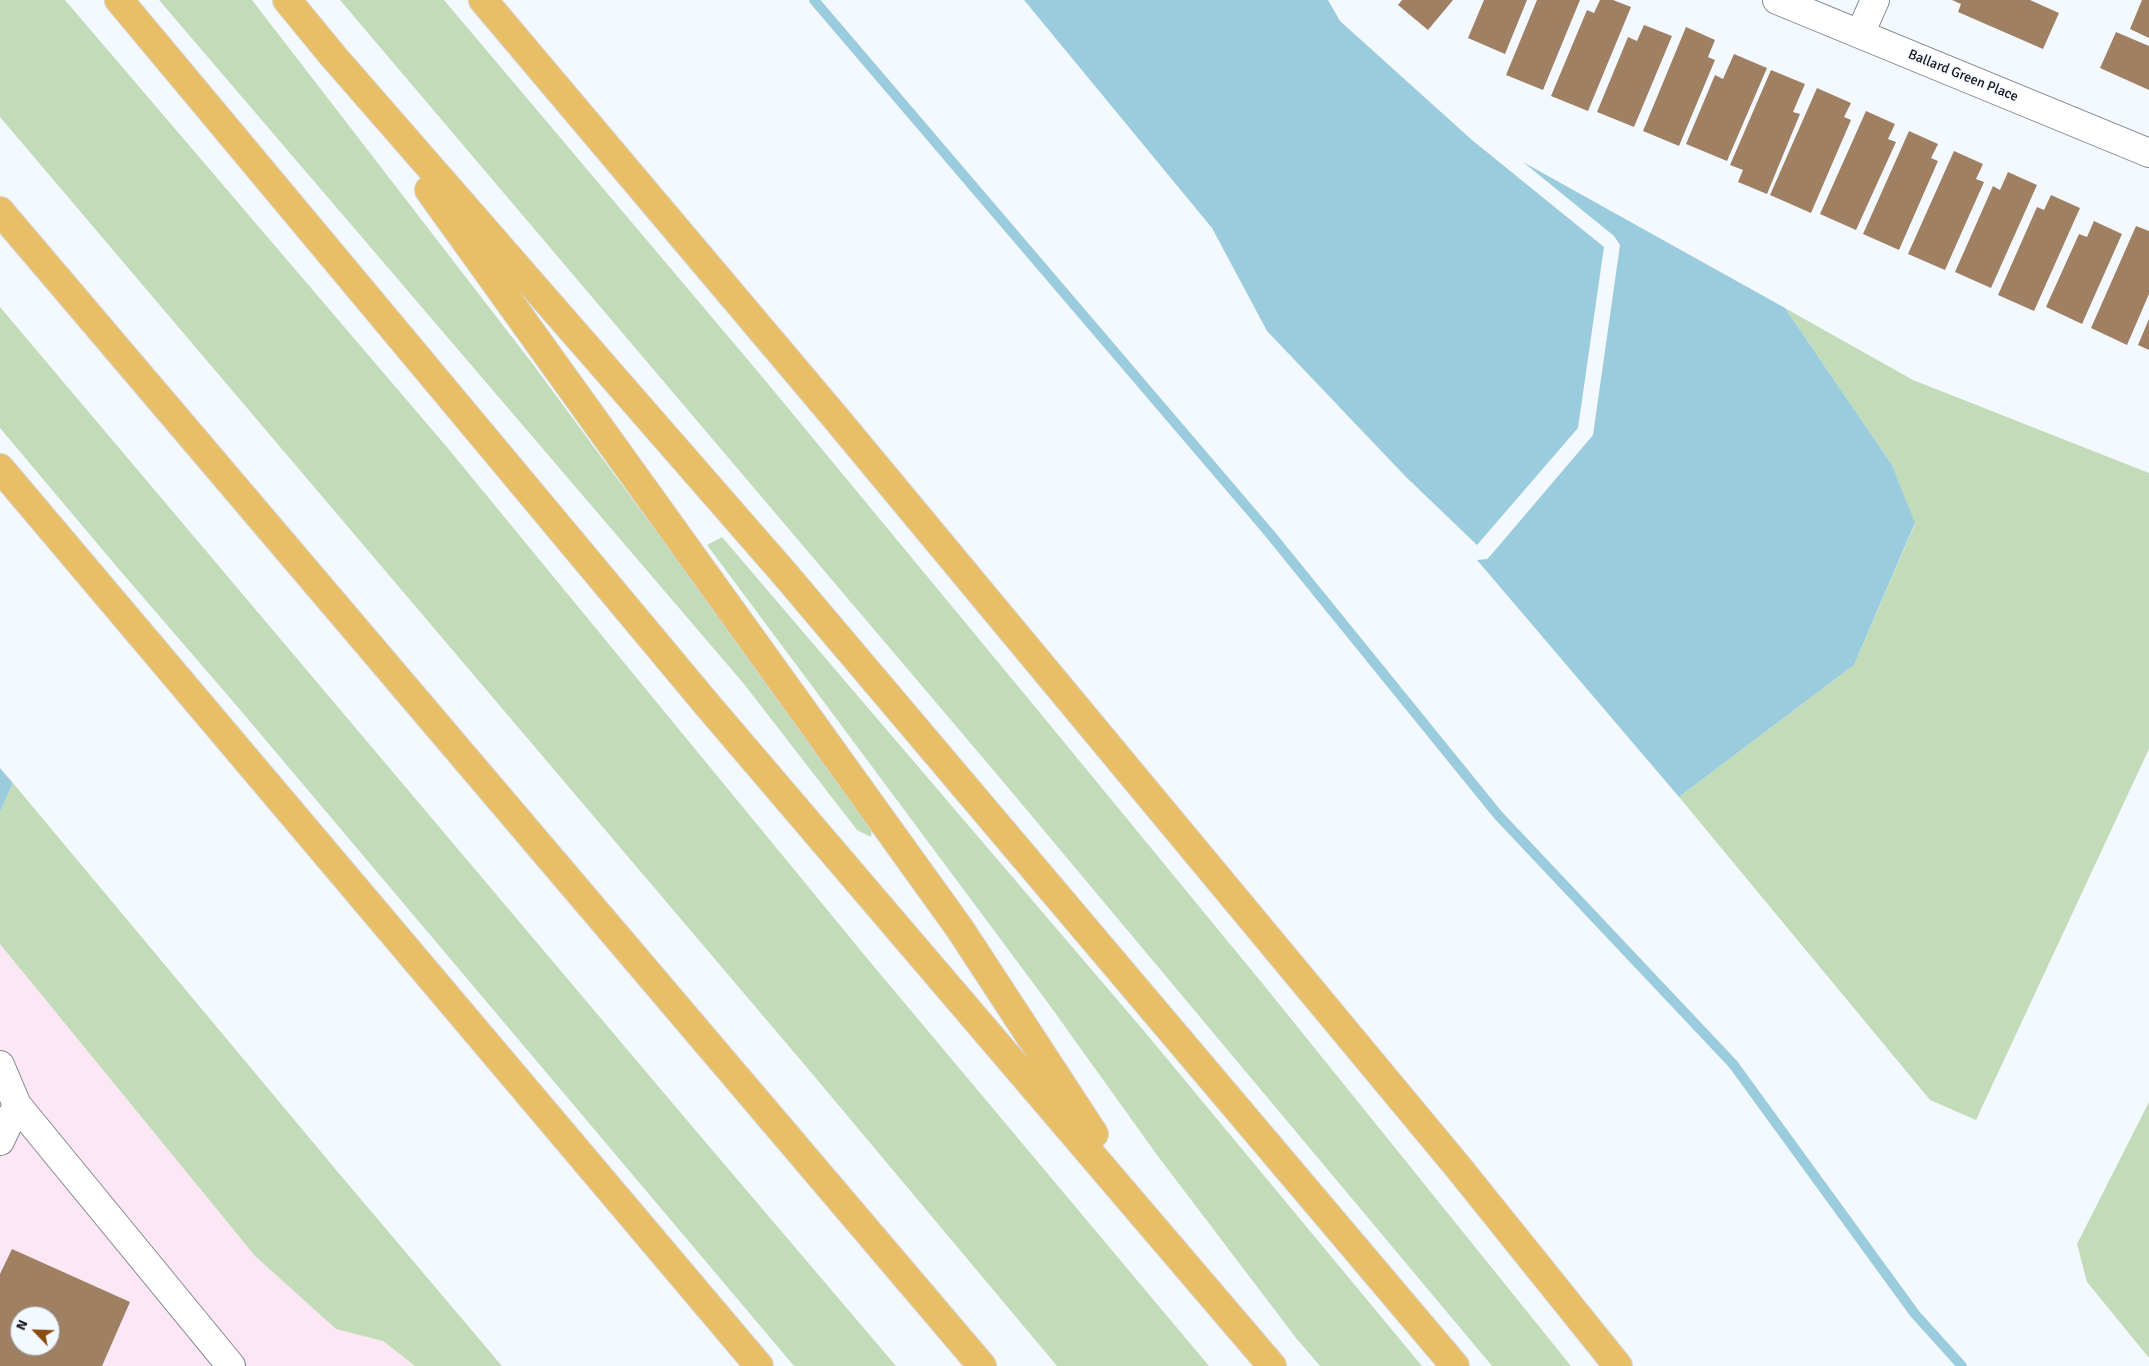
<!DOCTYPE html>
<style>
body{margin:0}
#map{position:relative;width:2149px;height:1366px;overflow:hidden;background:#f4f9ff;font-family:Signika,sans-serif}
canvas{display:block}
.north{position:absolute;left:10px;top:1306px;width:50px;height:50px;box-sizing:border-box;background:#f4f9ff;border:1px solid #9a9fa3;border-radius:50%;rotate:294deg;font-size:14px;font-weight:700;line-height:20px;text-align:center;color:#14171a}
.north::after{content:'';display:block;margin:auto;width:18px;height:22px;background:#8a4c0f;clip-path:polygon(50% 0,100% 100%,50% 72%,0 100%)}
</style>
<div id="map">
<canvas width="2149" height="1366"></canvas>
<div class="north">N</div>
</div>
<script>
const context = document.querySelector('canvas').getContext('2d');
context.lineJoin = 'round';
function fill(path, color) {
  context.fillStyle = color;
  context.fill(path, 'evenodd');
}
function toPath(rows) {
  const path = new Path2D();
  for (const r of rows) {
    path.moveTo(r[0], r[1]);
    for (let i = 2; i < r.length; i += 2) path.lineTo(r[i], r[i + 1]);
  }
  return path;
}
function stroke(path, color, width, dash) {
  context.strokeStyle = color;
  context.lineWidth = width;
  context.lineCap = dash ? 'butt' : 'round';
  context.setLineDash(dash || []);
  context.stroke(path);
}
function write(font, color, halo, rows, align = 'center') {
  context.font = font + ' Signika,sans-serif';
  context.lineWidth = 4;
  context.setLineDash([]);
  context.textBaseline = 'middle';
  context.strokeStyle = halo;
  context.fillStyle = color;
  for (const [text, x, y, turn = 0] of rows) {
    context.save();
    context.translate(x, y);
    context.rotate((+turn || 0) * Math.PI / 180);
    context.textAlign = isNaN(turn) ? turn : align;
    if (halo) context.strokeText(text, 0, 0);
    context.fillText(text, 0, 0);
    context.restore();
  }
}
fill(toPath([
 [0,944,255,1256,336,1328,383,1341,415,1366,0,1366],
 [20,1316,50,1316,50,1346,20,1346]
]), '#fde7f5');
fill(toPath([
 [0,0,65,0,446,446,871,963,1209,1366,1057,1366,809,1070,0,117],
 [159,0,252,0,532,363,754,664,872,825,871,837,857,830,744,684],
 [340,0,444,0,759,373,1036,708,1267,989,1571,1366,1492,1366,1000,778],
 [0,307,691,1125,896,1366,794,1366,236,705,117,567,0,428],
 [1785,308,1913,380,2149,473,2149,749,1976,1120,1930,1100,1679,797,1854,665,1915,524,1892,465],
 [722,537,1144,1031,1422,1366,1320,1366,1296,1338,1157,1155,1048,1003,707,545],
 [13,783,337,1171,502,1366,415,1366,383,1341,336,1329,255,1256,0,944,0,812],
 [2149,1102,2149,1358,2087,1282,2077,1244]
]), '#c2dcb9');
fill(toPath([
 [1024,0,1328,0,1340,21,1472,140,1604,247,1578,428,1477,545,1406,477,1267,331,1212,228],
 [1523,162,1785,308,1892,465,1915,523,1854,665,1679,797,1477,560,1487,559,1491,555,1593,435,1620,245,1614,236],
 [0,768,13,783,0,812]
]), '#9bccdd');
stroke(toPath([
 [814,0,1270,534,1498,815,1733,1064,1915,1314,1962,1366]
]), '#9bccdd', 10);
fill(toPath([
 [1402,0,1453,0,1428,30,1398,5],
 [1484,0,1527,0,1505,54,1468,38],
 [1537,0,1580,0,1543,90,1506,75],
 [1600,0,1613,0,1631,7,1588,111,1551,96,1587,10,1594,13],
 [1952,0,2030,0,2059,13,2043,49,1958,12,1961,4],
 [2142,0,2149,0,2149,38,2130,29],
 [1644,25,1672,36,1634,127,1597,112,1628,37,1637,41],
 [1686,27,1715,40,1708,57,1715,60,1679,146,1643,131],
 [2116,32,2149,46,2149,90,2100,68],
 [1734,54,1767,68,1727,161,1686,144,1715,75,1723,79],
 [1771,70,1805,84,1793,112,1800,114,1767,194,1738,182,1743,170,1730,165],
 [1817,88,1851,103,1844,117,1851,120,1811,213,1770,195],
 [1866,111,1895,124,1888,139,1896,142,1856,230,1820,214],
 [1909,131,1938,144,1931,158,1938,161,1899,250,1863,234],
 [1954,151,1983,164,1976,179,1984,182,1945,270,1908,254],
 [2008,172,2037,185,1991,288,1955,272,1993,186,2000,190],
 [2051,195,2080,208,2034,311,1998,295,2037,207,2044,210],
 [2094,221,2122,234,2082,324,2046,307,2079,234,2087,237],
 [2136,226,2149,231,2149,294,2127,345,2091,328],
 [2149,319,2149,350,2138,345],
 [12,1249,130,1302,102,1366,0,1366,0,1274],
 [20,1316,50,1316,50,1346,20,1346]
]), '#9f8063');
const minor = toPath([
 [1777,0,2149,153],
 [1860,34,1875,0],
 [0,1065,17,1105,231,1366],
 [0,1141,17,1105]
]);
const highway = toPath([
 [119,0,710,708,1272,1366],
 [287,0,333,56,784,573,1455,1366],
 [483,0,835,417,1458,1167,1618,1366],
 [429,190,960,929,1094,1134],
 [0,211,982,1366],
 [0,468,759,1366]
]);
stroke(minor, '#808890', 30);
stroke(highway, '#d5d5d6', 30);
stroke(minor, '#fff', 28);
stroke(highway, '#e8be66', 28);
write('14px', '#14171a', '#f4f9ff', [
 ["Ballard Green Place",1963,76,22]
]);
</script>
